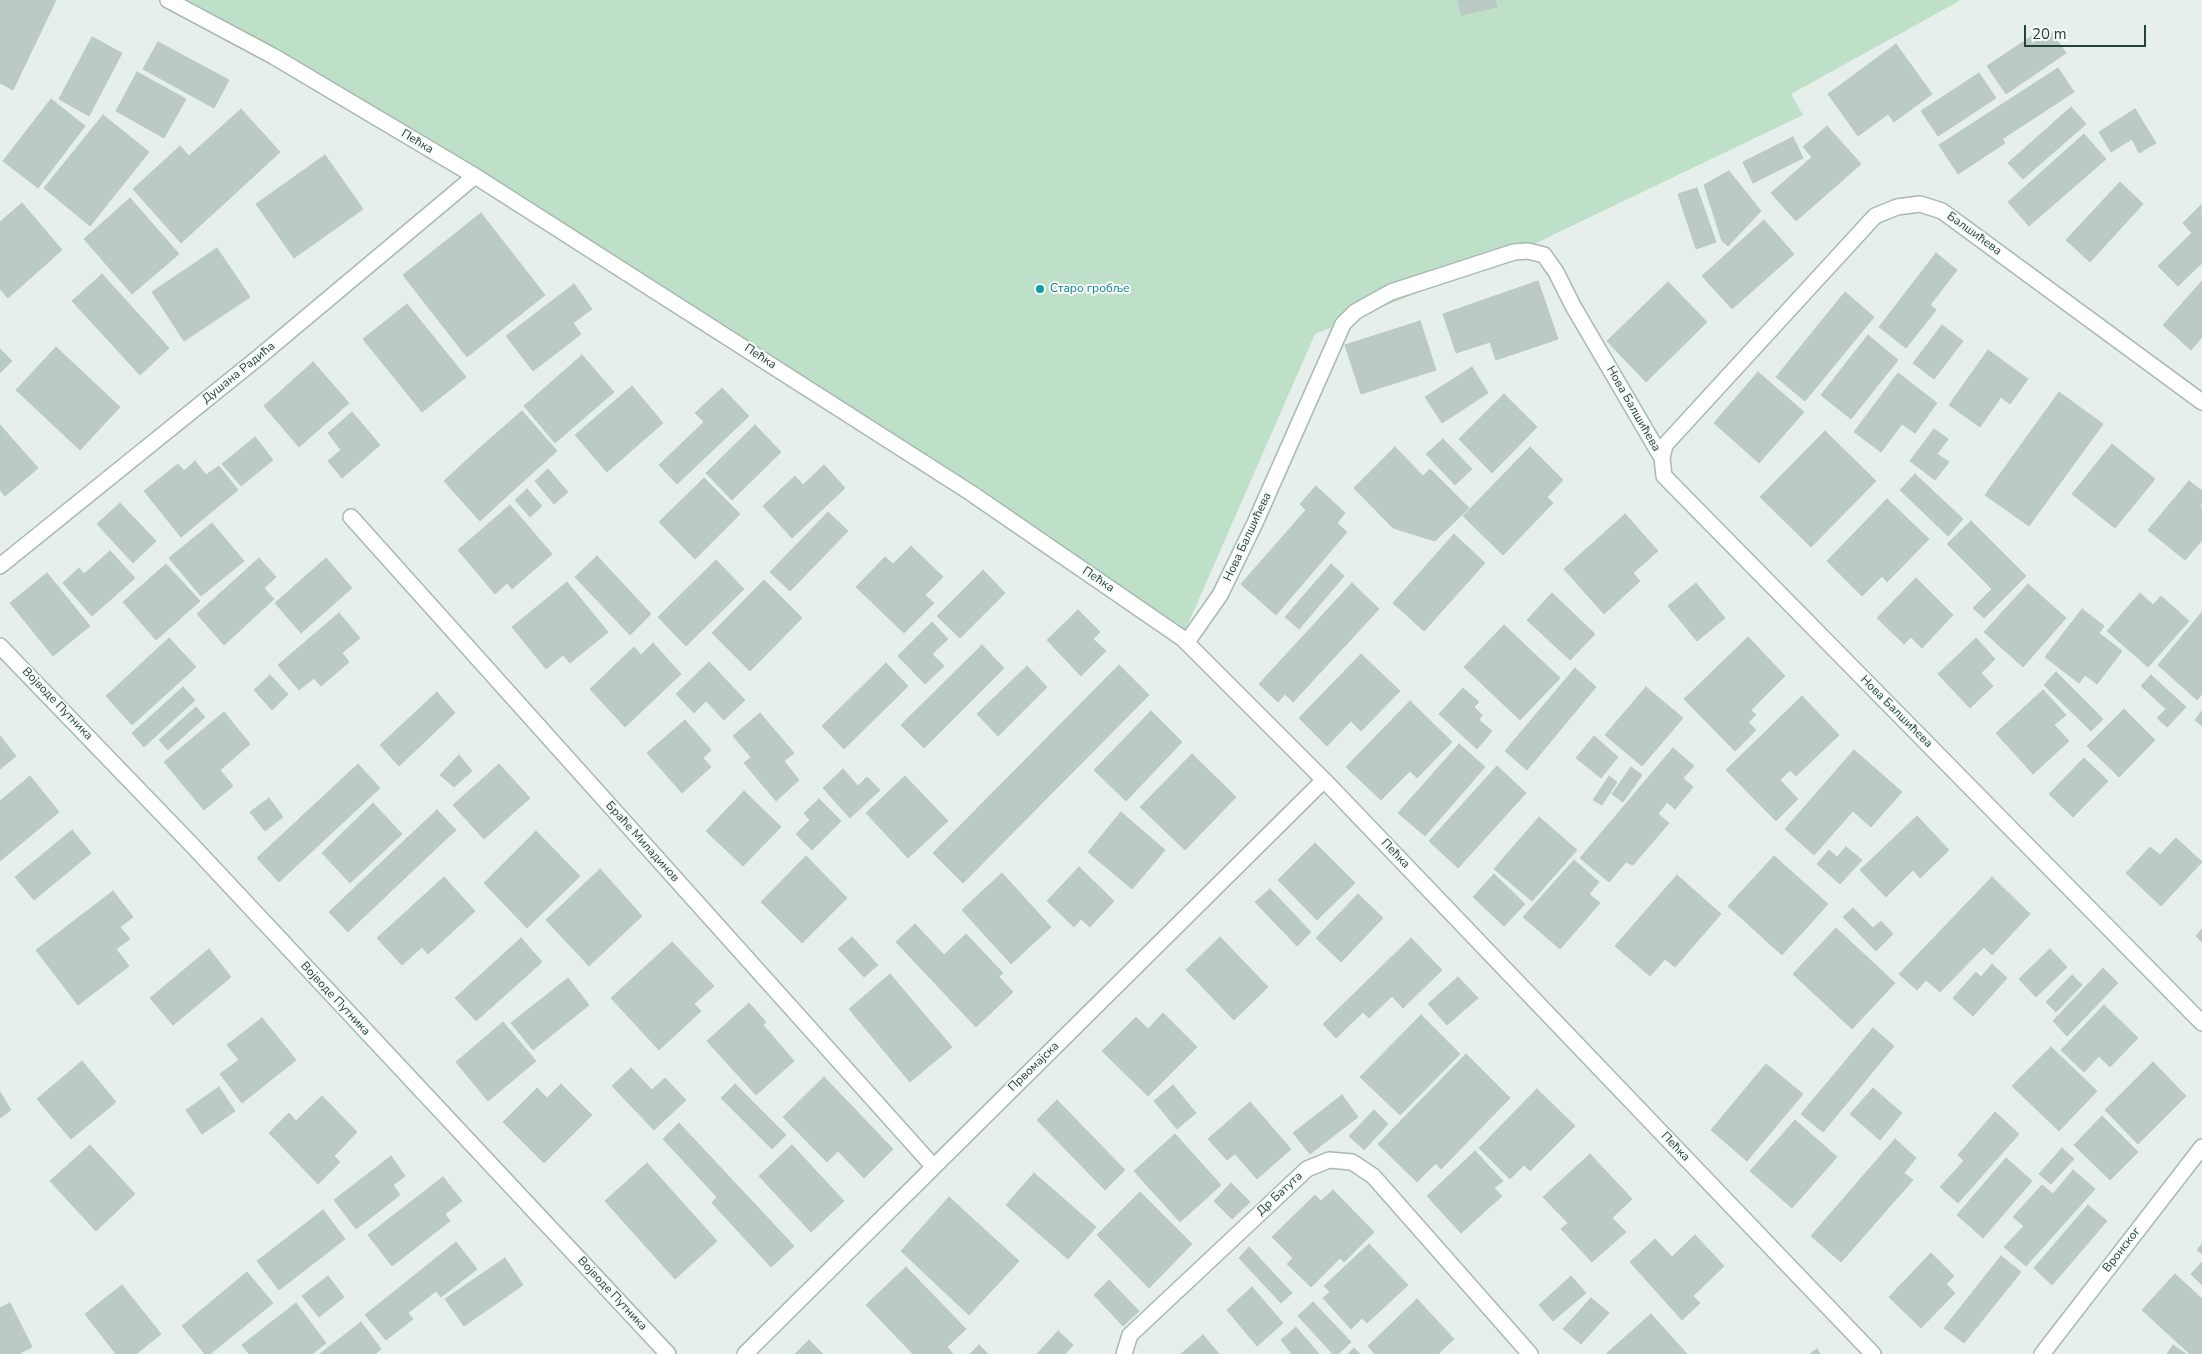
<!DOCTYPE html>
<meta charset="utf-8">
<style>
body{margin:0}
#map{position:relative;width:2202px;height:1354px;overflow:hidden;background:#e6efeb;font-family:"Nunito Sans",sans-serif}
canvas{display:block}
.scale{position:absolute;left:2024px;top:25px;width:122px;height:22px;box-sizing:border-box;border:2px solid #24423a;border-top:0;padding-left:6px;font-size:15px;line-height:18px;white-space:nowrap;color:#24423a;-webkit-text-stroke:4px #f7fbf9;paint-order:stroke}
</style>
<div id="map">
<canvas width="2202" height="1354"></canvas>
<div class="scale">20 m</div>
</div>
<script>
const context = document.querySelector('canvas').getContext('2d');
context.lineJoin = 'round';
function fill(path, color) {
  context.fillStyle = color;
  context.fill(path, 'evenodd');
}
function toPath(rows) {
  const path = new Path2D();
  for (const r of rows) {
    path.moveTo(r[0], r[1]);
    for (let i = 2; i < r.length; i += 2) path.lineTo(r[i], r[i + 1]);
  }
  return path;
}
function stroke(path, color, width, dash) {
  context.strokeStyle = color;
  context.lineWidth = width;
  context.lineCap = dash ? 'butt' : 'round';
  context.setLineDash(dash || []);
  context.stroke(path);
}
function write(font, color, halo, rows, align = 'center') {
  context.font = font + ' "Nunito Sans",sans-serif';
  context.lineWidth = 4;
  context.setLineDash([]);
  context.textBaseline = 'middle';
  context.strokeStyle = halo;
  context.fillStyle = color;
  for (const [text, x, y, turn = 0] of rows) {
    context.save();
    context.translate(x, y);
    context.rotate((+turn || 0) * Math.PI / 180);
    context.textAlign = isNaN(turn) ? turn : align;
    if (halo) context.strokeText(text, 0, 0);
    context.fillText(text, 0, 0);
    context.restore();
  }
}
fill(toPath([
 [158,0,1961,0,1791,94,1803,115,1509,256,1315,334,1182,638,475,176]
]), '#bfe0c8');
const building = toPath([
 [0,0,56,0,13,90,0,83,0,0],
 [1458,0,1495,0,1497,7,1461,15,1458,0],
 [2047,26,2066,53,2006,94,1987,66,2047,26],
 [92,37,122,53,89,116,59,99,92,37],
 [158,42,229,80,214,108,143,69,158,42],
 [1896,44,1932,94,1894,122,1888,114,1858,136,1828,94,1896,44],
 [2058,68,2074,92,2002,139,2005,143,1958,174,1939,145,2058,68],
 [137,72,186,99,164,138,116,111,137,72],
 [1979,73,1996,98,1938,136,1921,111,1979,73],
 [51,99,85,126,38,188,3,161,51,99],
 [2071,107,2086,124,2023,179,2008,163,2071,107],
 [241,109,280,152,228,200,189,156,241,109],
 [2135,109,2156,143,2139,153,2132,139,2111,152,2099,132,2135,109],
 [103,115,149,152,90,226,44,188,103,115],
 [1827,126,1861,164,1796,221,1771,193,1812,157,1803,147,1827,126],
 [2084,134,2106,159,2029,226,2008,202,2084,134],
 [1793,137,1803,158,1753,183,1743,162,1793,137],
 [180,146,228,200,181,243,133,189,180,146],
 [325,155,363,209,294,258,256,204,325,155],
 [1729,171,1761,211,1728,246,1722,241,1704,185,1729,171],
 [2120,182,2143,204,2090,262,2066,240,2120,182],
 [1697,188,1716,242,1696,249,1678,194,1697,188],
 [130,198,179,254,132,294,84,239,130,198],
 [22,203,62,250,8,298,0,289,0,222,22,203],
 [2201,205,2202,263,2178,286,2158,266,2192,233,2183,223,2201,205],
 [481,213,545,295,467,357,403,275,481,213],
 [1764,220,1794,254,1732,309,1702,276,1764,220],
 [217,248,250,297,184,341,152,292,217,248],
 [1936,253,1957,270,1930,305,1936,310,1906,348,1879,327,1936,253],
 [102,274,169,348,140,375,72,301,102,274],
 [1538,281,1558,339,1496,360,1490,342,1456,353,1443,314,1538,281],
 [2202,281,2202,337,2191,350,2163,325,2202,281],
 [1668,282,1707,322,1646,382,1607,341,1668,282],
 [574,284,592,309,573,323,581,334,533,371,506,336,574,284],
 [1845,292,1874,317,1805,401,1776,377,1845,292],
 [407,304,466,377,422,412,363,339,407,304],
 [1420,321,1436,370,1361,394,1345,345,1420,321],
 [1942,325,1963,341,1934,379,1913,363,1942,325],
 [1868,335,1898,360,1851,419,1821,395,1868,335],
 [56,347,120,407,80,450,16,390,56,347],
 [0,349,12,361,0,373,0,349],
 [1988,350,2028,379,2010,404,2001,397,1980,427,1949,405,1988,350],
 [582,355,614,392,555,443,524,406,582,355],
 [313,362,349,403,299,447,264,406,313,362],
 [1472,367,1488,393,1442,423,1425,397,1472,367],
 [1758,372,1804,412,1759,463,1714,423,1758,372],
 [1898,373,1937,403,1915,433,1902,424,1881,452,1854,432,1898,373],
 [632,386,663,423,607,472,575,435,632,386],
 [722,388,749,416,677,484,659,465,704,422,695,413,722,388],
 [2059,392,2103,424,2029,526,1985,495,2059,392],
 [1504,394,1537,427,1492,473,1459,439,1504,394],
 [522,411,557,451,519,485,483,445,522,411],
 [352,412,380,445,342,478,328,461,341,450,328,433,352,412],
 [0,425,38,468,5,496,0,490,0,425],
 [755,425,781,452,732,500,706,473,755,425],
 [1934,429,1948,439,1937,454,1949,462,1935,480,1910,461,1934,429],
 [1825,431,1876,481,1811,547,1760,497,1825,431],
 [255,437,273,460,241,486,222,464,255,437],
 [1443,439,1472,469,1455,485,1426,454,1443,439],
 [2112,444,2155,479,2115,528,2072,494,2112,444],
 [483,445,519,485,480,521,444,481,483,445],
 [1395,447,1423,476,1430,469,1469,508,1435,541,1393,528,1354,488,1395,447],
 [1530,447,1563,480,1547,497,1553,503,1503,555,1463,516,1530,447],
 [195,461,206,475,219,466,238,490,181,537,144,491,178,464,184,471,195,461],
 [824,465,845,488,792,538,763,506,795,476,803,485,824,465],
 [548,469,568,492,554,504,535,481,548,469],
 [1915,474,1963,519,1948,536,1900,490,1915,474],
 [704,478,740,514,695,559,659,522,704,478],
 [2189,481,2202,491,2202,502,2200,506,2202,508,2202,540,2185,560,2148,530,2189,481],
 [1316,486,1345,513,1337,523,1347,532,1276,615,1241,584,1306,510,1300,504,1316,486],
 [527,489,542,506,530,517,515,500,527,489],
 [1887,499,1929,539,1887,582,1882,576,1862,596,1827,561,1887,499],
 [120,503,156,541,133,563,97,524,120,503],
 [510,505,552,554,512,589,507,583,495,594,458,550,510,505],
 [828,512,848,531,790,591,770,572,828,512],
 [1625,514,1658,551,1633,573,1640,581,1604,614,1564,569,1625,514],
 [1971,521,2026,576,1984,618,1973,608,1992,589,1947,544,1971,521],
 [212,523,244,561,201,596,169,558,212,523],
 [1454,534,1485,563,1424,631,1393,603,1454,534],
 [911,546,943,577,925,595,934,603,904,633,856,587,885,557,893,564,911,546],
 [110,551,135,578,92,616,63,583,79,568,84,574,110,551],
 [597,556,651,614,630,635,575,577,597,556],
 [259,558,276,577,264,588,274,599,224,645,197,614,259,558],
 [326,558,352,588,301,633,275,603,326,558],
 [716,560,744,589,686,646,658,617,716,560],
 [166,564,200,601,156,640,123,602,166,564],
 [1331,564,1344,576,1299,629,1285,617,1331,564],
 [983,570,1005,593,960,638,937,616,983,570],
 [47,573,90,626,53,656,10,603,47,573],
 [1916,578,1953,615,1922,648,1911,637,1904,644,1877,618,1916,578],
 [764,580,802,618,750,671,712,633,764,580],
 [567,582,608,632,570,663,563,655,546,669,512,627,567,582],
 [1352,583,1379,609,1293,702,1285,694,1278,702,1259,684,1352,583],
 [1696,583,1725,618,1697,641,1668,606,1696,583],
 [2028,584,2066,618,2023,667,1984,632,2028,584],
 [1552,593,1595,634,1570,660,1527,620,1552,593],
 [2140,593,2153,605,2161,596,2189,621,2148,667,2107,631,2140,593],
 [2082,609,2104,626,2099,633,2122,651,2097,684,2085,675,2079,683,2045,657,2082,609],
 [1078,610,1100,632,1093,639,1106,651,1081,676,1047,640,1078,610],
 [2202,612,2202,694,2197,700,2158,665,2202,612],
 [339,613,360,638,342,653,349,662,321,686,314,678,299,690,278,665,339,613],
 [932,622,948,639,932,654,944,666,925,684,898,656,932,622],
 [1504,625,1560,678,1520,720,1464,667,1504,625],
 [1748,637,1785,676,1751,710,1756,715,1748,722,1756,730,1735,751,1684,699,1748,637],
 [169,638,196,667,132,725,106,696,169,638],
 [1976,638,1995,659,1981,673,1993,686,1970,708,1938,674,1976,638],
 [653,643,681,674,625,727,590,689,634,647,641,655,653,643],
 [982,645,1004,668,924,748,901,725,982,645],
 [1361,654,1400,691,1361,731,1351,721,1327,746,1299,718,1361,654],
 [709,662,745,700,724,720,706,701,694,713,676,694,709,662],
 [886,663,908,686,844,749,822,726,886,663],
 [1119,665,1149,695,963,883,933,853,1119,665],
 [1027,666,1047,687,998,736,977,714,1027,666],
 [1575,668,1596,687,1527,770,1505,751,1575,668],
 [2056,672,2103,719,2091,731,2044,685,2056,672],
 [270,675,288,694,272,710,254,690,270,675],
 [2151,675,2186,707,2167,727,2157,718,2166,709,2141,686,2151,675],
 [183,687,195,700,144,747,132,733,183,687],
 [1646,687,1683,718,1642,766,1605,735,1646,687],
 [1463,688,1479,702,1474,707,1482,715,1479,720,1492,731,1477,749,1439,714,1463,688],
 [2043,690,2066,715,2054,725,2069,741,2033,774,1996,733,2043,690],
 [437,692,455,713,399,766,380,745,437,692],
 [1802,696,1839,735,1796,776,1790,770,1780,780,1798,799,1776,821,1726,770,1802,696],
 [1410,701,1452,742,1417,778,1410,771,1381,800,1346,767,1410,701],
 [196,707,205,717,168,750,159,740,196,707],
 [2124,709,2155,740,2119,777,2087,746,2124,709],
 [1151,711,1182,742,1126,801,1094,770,1151,711],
 [2202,711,2202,726,2195,720,2202,711],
 [224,712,250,744,220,770,233,786,204,810,164,762,224,712],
 [760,713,794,753,784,761,799,780,776,801,744,763,751,757,733,736,760,713],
 [685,720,711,750,703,758,711,767,682,793,647,753,685,720],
 [0,736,16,756,0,769,0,736],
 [1594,736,1618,757,1601,778,1576,758,1594,736],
 [1459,744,1485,767,1425,836,1398,813,1459,744],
 [1673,748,1694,766,1683,778,1693,787,1675,809,1667,802,1658,814,1669,823,1633,865,1626,862,1609,882,1580,858,1673,748],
 [1854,750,1902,792,1871,827,1853,811,1814,855,1785,829,1854,750],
 [1192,754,1236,797,1185,850,1140,807,1192,754],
 [459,755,472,771,454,787,440,775,459,755],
 [2084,758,2108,781,2073,817,2049,794,2084,758],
 [358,764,380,788,279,882,257,858,358,764],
 [499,764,530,798,484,839,453,805,499,764],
 [1497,766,1526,793,1458,868,1429,841,1497,766],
 [1631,767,1642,775,1623,802,1612,794,1631,767],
 [843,769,858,786,867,777,880,790,850,818,823,788,843,769],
 [30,776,59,812,0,861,0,801,30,776],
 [905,776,948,821,908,858,866,813,905,776],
 [1609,776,1617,782,1602,805,1593,800,1609,776],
 [744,791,781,827,743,866,706,831,744,791],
 [269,798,283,817,265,831,250,812,269,798],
 [819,799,841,821,812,850,796,834,810,820,804,813,819,799],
 [373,803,402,834,350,883,322,853,373,803],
 [437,810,456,830,425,859,406,839,437,810],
 [1121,812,1165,850,1132,889,1088,852,1121,812],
 [1917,816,1949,850,1920,878,1913,870,1886,897,1860,870,1917,816],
 [1539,817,1577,850,1532,901,1494,869,1539,817],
 [72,830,91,853,34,900,15,877,72,830],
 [536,831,580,876,527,928,484,883,536,831],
 [2176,838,2202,862,2161,906,2126,873,2150,847,2160,855,2176,838],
 [406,839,425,859,348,932,329,912,406,839],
 [1315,843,1355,883,1317,920,1278,880,1315,843],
 [1846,847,1862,860,1840,884,1817,864,1829,850,1837,857,1846,847],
 [806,856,847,898,802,943,761,902,806,856],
 [1774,856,1828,904,1782,955,1728,906,1774,856],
 [1574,860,1599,882,1589,894,1600,903,1560,949,1523,917,1574,860],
 [1079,867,1114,901,1090,927,1081,919,1074,927,1047,901,1079,867],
 [600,869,642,916,589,966,546,920,600,869],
 [1002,873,1051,927,1011,964,962,910,1002,873],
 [1494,874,1525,904,1504,926,1473,897,1494,874],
 [1677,875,1721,914,1675,967,1665,959,1650,976,1615,946,1677,875],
 [444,877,475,911,428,954,422,947,402,965,377,938,444,877],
 [1992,877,2030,914,1992,955,1984,947,1940,992,1926,980,1917,990,1899,974,1992,877],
 [1270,889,1311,932,1297,946,1255,902,1270,889],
 [113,891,133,917,120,927,130,939,116,949,129,966,78,1005,36,950,113,891],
 [1358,894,1383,918,1341,962,1316,938,1358,894],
 [1853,908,1873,928,1881,921,1893,934,1876,951,1843,917,1853,908],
 [915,924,944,955,966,934,1003,973,999,977,1013,992,976,1027,896,942,915,924],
 [1836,928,1895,983,1852,1029,1793,974,1836,928],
 [2202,929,2202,942,2196,936,2202,929],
 [852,937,878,965,864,977,838,949,852,937],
 [1220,937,1268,987,1234,1020,1186,970,1220,937],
 [521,938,542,962,476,1021,455,998,521,938],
 [1411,938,1442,970,1403,1008,1392,996,1369,1018,1363,1012,1336,1038,1323,1024,1411,938],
 [672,942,714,986,694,1004,701,1011,659,1050,611,998,672,942],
 [209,949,231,977,173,1025,150,998,209,949],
 [2050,949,2067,967,2036,997,2019,979,2050,949],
 [1992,964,2007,978,1973,1016,1953,998,1976,972,1981,977,1992,964],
 [2103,968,2118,983,2067,1036,2053,1021,2103,968],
 [890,974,952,1047,910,1082,849,1009,890,974],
 [2072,975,2082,985,2056,1012,2046,1002,2072,975],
 [1458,977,1478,998,1447,1025,1428,1004,1458,977],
 [568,978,589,1005,533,1050,511,1023,568,978],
 [749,1003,766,1022,763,1025,794,1061,756,1095,707,1041,749,1003],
 [2104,1005,2138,1038,2110,1067,2099,1056,2084,1072,2061,1050,2104,1005],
 [1163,1013,1197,1047,1148,1096,1102,1051,1136,1017,1148,1029,1163,1013],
 [1421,1015,1460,1054,1400,1115,1360,1077,1421,1015],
 [262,1018,296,1060,242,1103,220,1074,239,1060,227,1045,262,1018],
 [503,1022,536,1061,488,1101,456,1062,503,1022],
 [1873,1028,1894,1046,1823,1132,1801,1114,1873,1028],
 [2051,1047,2097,1091,2059,1131,2012,1086,2051,1047],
 [1466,1054,1510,1098,1441,1169,1436,1163,1417,1182,1378,1144,1466,1054],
 [82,1061,116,1102,71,1139,37,1099,82,1061],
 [2153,1062,2186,1096,2138,1144,2105,1110,2153,1062],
 [1766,1064,1803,1094,1747,1161,1711,1130,1766,1064],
 [631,1068,652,1090,665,1078,686,1100,654,1130,612,1086,631,1068],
 [824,1077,893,1149,864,1178,838,1151,827,1162,783,1117,824,1077],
 [561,1084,592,1115,544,1163,503,1122,537,1088,547,1098,561,1084],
 [735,1084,786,1135,772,1149,721,1098,735,1084],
 [1173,1085,1196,1113,1177,1129,1154,1101,1173,1085],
 [219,1087,235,1111,202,1134,186,1110,219,1087],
 [1873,1088,1902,1113,1880,1140,1850,1114,1873,1088],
 [1537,1089,1575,1126,1530,1171,1524,1165,1510,1179,1479,1148,1537,1089],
 [0,1092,11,1110,0,1118,0,1092],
 [1342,1095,1358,1117,1310,1154,1293,1133,1342,1095],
 [322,1096,357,1132,334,1156,340,1162,318,1184,269,1133,289,1113,296,1121,322,1096],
 [1057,1100,1125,1170,1105,1190,1037,1120,1057,1100],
 [1250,1102,1291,1149,1257,1179,1235,1154,1227,1160,1208,1139,1250,1102],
 [1374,1110,1388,1124,1364,1150,1349,1136,1374,1110],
 [1995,1112,2019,1134,1958,1203,1940,1187,1964,1161,1958,1155,1995,1112],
 [2102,1116,2138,1152,2110,1180,2074,1145,2102,1116],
 [1795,1120,1837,1157,1792,1208,1750,1171,1795,1120],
 [679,1123,794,1246,771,1267,712,1203,717,1197,663,1139,679,1123],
 [1175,1134,1221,1185,1180,1222,1134,1171,1175,1134],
 [1895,1139,1916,1158,1904,1173,1913,1180,1841,1262,1811,1236,1895,1139],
 [90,1145,135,1194,96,1231,50,1181,90,1145],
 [792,1145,844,1201,811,1232,759,1176,792,1145],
 [2062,1148,2074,1159,2051,1184,2039,1174,2062,1148],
 [1475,1151,1503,1181,1494,1188,1502,1196,1461,1233,1427,1196,1475,1151],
 [1590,1154,1632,1199,1612,1218,1626,1232,1592,1262,1561,1229,1568,1223,1543,1197,1590,1154],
 [391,1156,405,1176,393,1185,400,1195,356,1229,334,1200,391,1156],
 [2006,1158,2032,1181,1983,1238,1957,1215,2006,1158],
 [647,1163,717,1241,675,1279,605,1201,647,1163],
 [2073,1170,2095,1189,2026,1266,2004,1247,2024,1226,2013,1217,2042,1185,2053,1194,2073,1170],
 [1034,1173,1096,1227,1068,1259,1006,1205,1034,1173],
 [443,1177,462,1201,445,1214,450,1221,392,1266,368,1235,443,1177],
 [1231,1183,1250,1202,1232,1219,1214,1201,1231,1183],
 [1333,1190,1374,1232,1344,1262,1340,1258,1311,1287,1287,1264,1293,1258,1272,1237,1315,1195,1321,1201,1333,1190],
 [1140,1192,1192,1244,1149,1288,1097,1235,1140,1192],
 [949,1197,1019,1261,969,1315,901,1251,949,1197],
 [2088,1205,2107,1221,2052,1285,2034,1268,2088,1205],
 [323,1210,345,1239,279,1290,257,1261,323,1210],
 [1695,1235,1724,1266,1693,1296,1700,1303,1682,1320,1630,1262,1655,1239,1672,1257,1695,1235],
 [456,1242,477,1269,441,1297,436,1291,408,1313,413,1319,386,1340,365,1315,456,1242],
 [1369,1244,1408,1285,1367,1323,1362,1318,1351,1329,1323,1298,1330,1292,1324,1286,1369,1244],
 [2202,1244,2202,1254,2197,1250,2202,1244],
 [1249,1247,1292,1293,1281,1303,1239,1258,1249,1247],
 [1931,1253,1954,1276,1946,1284,1955,1293,1921,1328,1889,1297,1931,1253],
 [2001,1256,2021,1272,1964,1343,1944,1328,2001,1256],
 [505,1258,523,1285,464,1326,445,1299,505,1258],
 [2202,1262,2202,1285,2191,1274,2202,1262],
 [906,1267,966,1329,947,1347,953,1354,913,1354,866,1305,906,1267],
 [247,1272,273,1303,210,1354,205,1354,182,1326,247,1272],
 [2175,1274,2202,1299,2202,1354,2190,1354,2142,1310,2175,1274],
 [328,1276,344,1297,319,1317,302,1296,328,1276],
 [1571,1276,1586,1293,1553,1321,1539,1305,1571,1276],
 [1109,1280,1139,1311,1123,1326,1094,1295,1109,1280],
 [122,1285,161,1334,136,1354,116,1354,85,1314,122,1285],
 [1252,1287,1283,1323,1257,1346,1227,1310,1252,1287],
 [1591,1298,1609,1313,1581,1344,1563,1329,1591,1298],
 [1417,1299,1454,1339,1438,1354,1375,1354,1368,1346,1417,1299],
 [1313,1302,1351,1342,1338,1354,1333,1354,1298,1316,1313,1302],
 [10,1303,32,1347,18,1354,0,1354,0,1308,10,1303],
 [296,1303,326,1343,312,1354,249,1354,242,1345,296,1303],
 [1651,1314,1687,1354,1606,1354,1651,1314],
 [361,1322,381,1349,375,1354,320,1354,361,1322],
 [1296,1327,1319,1354,1292,1354,1281,1340,1296,1327],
 [1058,1331,1073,1345,1065,1354,1037,1354,1058,1331],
 [1203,1335,1219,1354,1181,1354,1203,1335],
 [809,1340,823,1354,795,1354,809,1340],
 [979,1345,988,1354,970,1354,979,1345],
 [2173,1345,2186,1354,2167,1354,2173,1345],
 [1354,1348,1360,1354,1348,1354,1354,1348],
 [1817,1349,1820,1354,1810,1354,1817,1349]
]);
fill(building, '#bbcac4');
stroke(building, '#b8c9c2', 1);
const minor = toPath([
 [168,0,273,56,475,176,971,493,1182,638,1324,780,1873,1354],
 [1662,458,1665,445,1875,216,1897,207,1920,204,1942,211,2202,402],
 [351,517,933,1166],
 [0,566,259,357,475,176],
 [1187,642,1220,595,1255,523,1343,324,1355,312,1391,292,1514,252,1528,251,1544,255,1556,272,1573,306,1662,458,1664,476,2202,1023],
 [0,646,191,844,668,1354],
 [745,1354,1324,780],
 [1124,1354,1130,1335,1307,1169,1329,1160,1352,1162,1373,1176,1530,1354],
 [2042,1354,2202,1147]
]);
stroke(minor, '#a8b8b2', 18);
stroke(minor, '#fff', 15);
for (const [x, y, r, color] of [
 [1040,289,5,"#0f9aa8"]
]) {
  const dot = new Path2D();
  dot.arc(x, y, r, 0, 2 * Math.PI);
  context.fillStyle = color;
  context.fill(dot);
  stroke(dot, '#f7fbf9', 2);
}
write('12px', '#24423a', '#f7fbf9', [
 ["Пећка",417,142,31],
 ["Балшићева",1974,234,36],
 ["Пећка",760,357,33],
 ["Душана Радића",239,373,-39],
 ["Нова Балшићева",1633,409,60],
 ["Нова Балшићева",1248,537,-65],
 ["Пећка",1098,580,34],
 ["Војводе Путника",57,704,46],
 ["Нова Балшићева",1896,712,45],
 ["Браће Миладинов",642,842,48],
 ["Пећка",1395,854,46],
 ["Војводе Путника",335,999,47],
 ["Првомајска",1034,1067,-44],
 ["Пећка",1675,1147,46],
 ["Др Батута",1280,1194,-43],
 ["Вронског",2122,1250,-52],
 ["Војводе Путника",612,1294,47]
]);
write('12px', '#0d838f', '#f7fbf9', [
 ["Старо гробље",1050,289]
], 'left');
</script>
